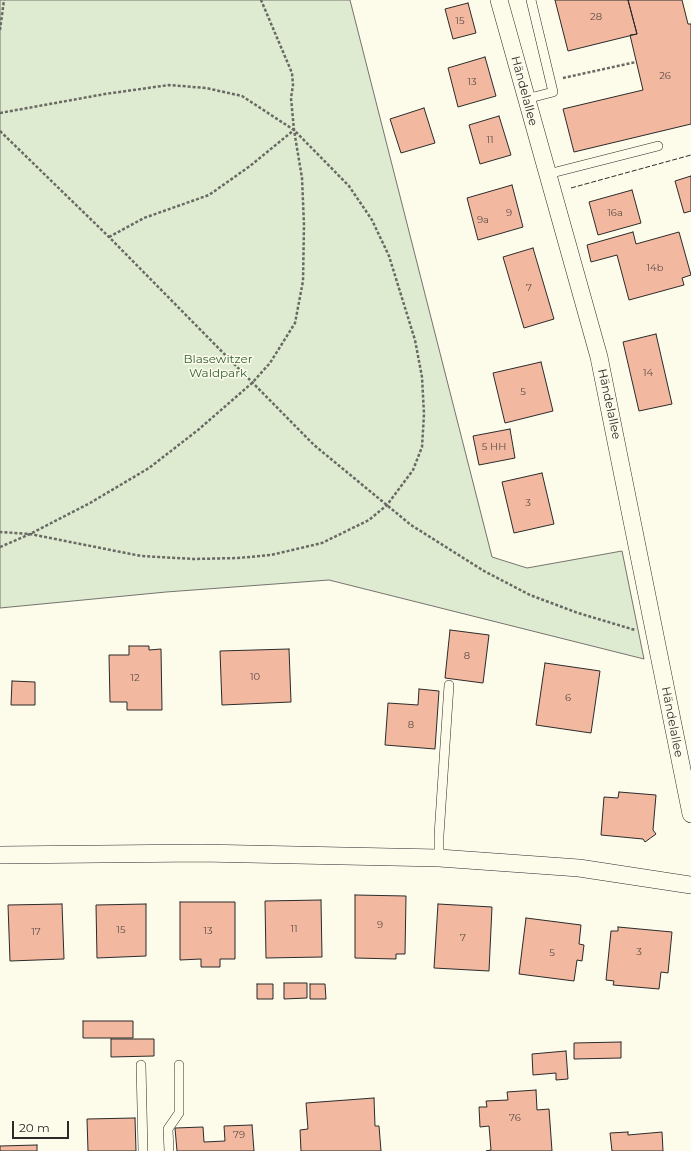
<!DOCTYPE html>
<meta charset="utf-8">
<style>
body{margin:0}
#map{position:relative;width:691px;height:1151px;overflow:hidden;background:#fdfbea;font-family:Montserrat,sans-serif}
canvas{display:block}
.scale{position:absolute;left:12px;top:1121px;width:57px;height:18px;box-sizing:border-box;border:2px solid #2b2b2b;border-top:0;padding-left:5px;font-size:12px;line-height:14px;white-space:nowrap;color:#2b2b2b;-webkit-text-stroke:3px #fdfbea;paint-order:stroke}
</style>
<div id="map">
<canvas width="691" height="1151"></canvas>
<div class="scale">20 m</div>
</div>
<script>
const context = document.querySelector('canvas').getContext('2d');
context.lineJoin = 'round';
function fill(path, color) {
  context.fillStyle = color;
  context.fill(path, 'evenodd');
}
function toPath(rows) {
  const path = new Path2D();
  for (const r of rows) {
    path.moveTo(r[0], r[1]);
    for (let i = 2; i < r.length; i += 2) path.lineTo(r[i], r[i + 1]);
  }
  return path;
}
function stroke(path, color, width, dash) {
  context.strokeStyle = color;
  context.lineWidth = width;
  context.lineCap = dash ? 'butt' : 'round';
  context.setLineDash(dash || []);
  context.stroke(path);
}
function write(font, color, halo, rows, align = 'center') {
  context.font = font + ' Montserrat,sans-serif';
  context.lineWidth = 3;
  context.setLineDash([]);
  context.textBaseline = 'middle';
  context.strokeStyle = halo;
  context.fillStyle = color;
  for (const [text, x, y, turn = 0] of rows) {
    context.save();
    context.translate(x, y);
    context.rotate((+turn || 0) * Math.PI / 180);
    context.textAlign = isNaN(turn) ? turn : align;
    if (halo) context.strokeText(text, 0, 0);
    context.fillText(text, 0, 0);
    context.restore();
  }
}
const green = toPath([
 [0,0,350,0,492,557,527,568,622,551,644,659,329,580,166,592,0,608,0,0]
]);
fill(green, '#deebd1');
stroke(green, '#74746e', 1);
const building = toPath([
 [555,0,628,0,637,34,568,51,555,0],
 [628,0,682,0,688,24,691,24,691,124,574,152,563,109,643,90,630,35,637,34,628,0],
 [468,3,476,33,453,39,445,9,468,3],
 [485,57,496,96,458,107,448,68,485,57],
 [424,108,435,143,401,153,390,119,424,108],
 [499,116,511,155,480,164,469,125,499,116],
 [691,176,691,211,684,213,675,181,691,176],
 [512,185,523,227,478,240,467,198,512,185],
 [632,190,641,223,598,235,589,202,632,190],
 [633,232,636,244,679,232,691,275,682,278,684,285,629,300,617,255,591,262,587,245,633,232],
 [533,248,554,319,524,328,503,257,533,248],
 [656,334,672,404,639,411,623,342,656,334],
 [541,362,553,411,505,423,493,373,541,362],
 [510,429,515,458,479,465,473,436,510,429],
 [542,473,554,524,514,533,502,482,542,473],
 [450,630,489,635,483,683,445,678,450,630],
 [129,646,149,646,149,650,161,649,162,710,127,710,127,702,110,702,109,655,129,655,129,646],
 [289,649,291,702,222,705,220,651,289,649],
 [545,663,600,671,591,733,536,725,545,663],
 [12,681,35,682,35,705,11,705,12,681],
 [419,689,439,691,435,749,385,745,388,703,418,705,419,689],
 [619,792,656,795,653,830,656,834,645,842,643,839,601,835,604,797,618,798,619,792],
 [355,895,406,896,405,954,396,954,396,959,355,958,355,895],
 [321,900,322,957,266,958,265,901,321,900],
 [180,902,235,902,235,959,220,959,220,967,201,967,201,959,180,960,180,902],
 [62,904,64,959,10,961,8,905,62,904],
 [146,904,146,956,97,958,96,905,146,904],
 [438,904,492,907,489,971,434,968,438,904],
 [526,918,581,925,579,944,584,945,582,961,577,960,574,981,519,974,526,918],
 [618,927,672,932,668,973,661,972,659,989,613,985,614,981,606,980,611,931,618,931,618,927],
 [284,983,307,983,307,998,284,999,284,983],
 [257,984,273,984,273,999,257,999,257,984],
 [310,984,325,984,326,999,310,999,310,984],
 [83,1021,133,1021,133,1038,83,1038,83,1021],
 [111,1039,154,1039,154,1056,111,1057,111,1039],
 [621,1042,621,1058,574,1059,574,1043,621,1042],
 [566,1051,568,1079,556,1080,556,1073,533,1075,532,1054,566,1051],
 [536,1090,537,1110,549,1109,552,1151,486,1151,491,1150,489,1126,480,1127,479,1107,487,1107,486,1101,508,1100,507,1092,536,1090],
 [374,1098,375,1126,379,1126,381,1151,301,1151,300,1130,308,1129,306,1103,374,1098],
 [135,1118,136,1151,88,1151,87,1119,135,1118],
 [252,1125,254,1151,177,1151,175,1128,203,1127,204,1142,225,1141,224,1126,252,1125],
 [628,1132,628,1135,662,1132,663,1151,612,1151,610,1133,628,1132],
 [37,1145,37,1151,0,1151,0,1146,37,1145]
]);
fill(building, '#f2b8a0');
stroke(building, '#2b2b2b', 1);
const service = toPath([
 [526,99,553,92,531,0],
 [548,174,658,146],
 [439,858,439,835,449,685],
 [141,1065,143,1151],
 [169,1151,168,1129,179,1113,179,1065]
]);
const minor = toPath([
 [499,0,599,357,691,814],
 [0,855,201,853,439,858,579,868,691,885]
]);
stroke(service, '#2b2b2b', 10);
stroke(minor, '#2b2b2b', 18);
stroke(toPath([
 [0,30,4,0],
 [563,78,636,62],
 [0,113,105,94,169,85,206,88,242,96,294,130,349,186,372,220,389,256,415,340,422,377,424,414,422,447,413,470,387,505,369,520,322,543,271,555,238,558,194,559,141,556,30,534,0,532],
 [0,131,109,237,314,445,411,525,484,571,530,595,578,613,635,630],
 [109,237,144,218,209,195,250,166,294,130],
 [0,547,30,534,90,503,149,468,198,430,252,383,270,363,295,323,303,281,304,225,302,178,294,130,291,98,293,85,292,73,261,0]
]), '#6a6964', 2.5, [3, 2]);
stroke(service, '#fdfbea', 9);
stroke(minor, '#fdfbea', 17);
stroke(toPath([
 [571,188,691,155]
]), '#2b2b2b', 1, [5, 2]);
write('10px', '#5d4e48', null, [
 ["28",596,17],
 ["15",460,21],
 ["26",665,76],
 ["13",472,82],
 ["11",490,140],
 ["9",509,213],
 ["16a",615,213],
 ["9a",483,220],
 ["14b",655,268],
 ["7",529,288],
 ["14",648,373],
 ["5",523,392],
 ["5 HH",494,447],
 ["3",528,503],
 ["8",467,656],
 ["10",255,677],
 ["12",135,678],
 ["6",568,698],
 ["8",411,725],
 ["9",380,925],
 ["11",294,929],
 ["15",121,930],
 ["13",208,931],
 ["17",36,932],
 ["7",463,938],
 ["3",639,952],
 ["5",552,953],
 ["76",515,1118],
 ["79",239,1135]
]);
write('12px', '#2b2b2b', '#fdfbea', [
 ["Händelallee",524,91,75],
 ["Händelallee",609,404,78],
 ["Händelallee",672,722,79]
]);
write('12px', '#34623c', '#fdfbea', [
 ["Blasewitzer",218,359],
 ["Waldpark",218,373]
]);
</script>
